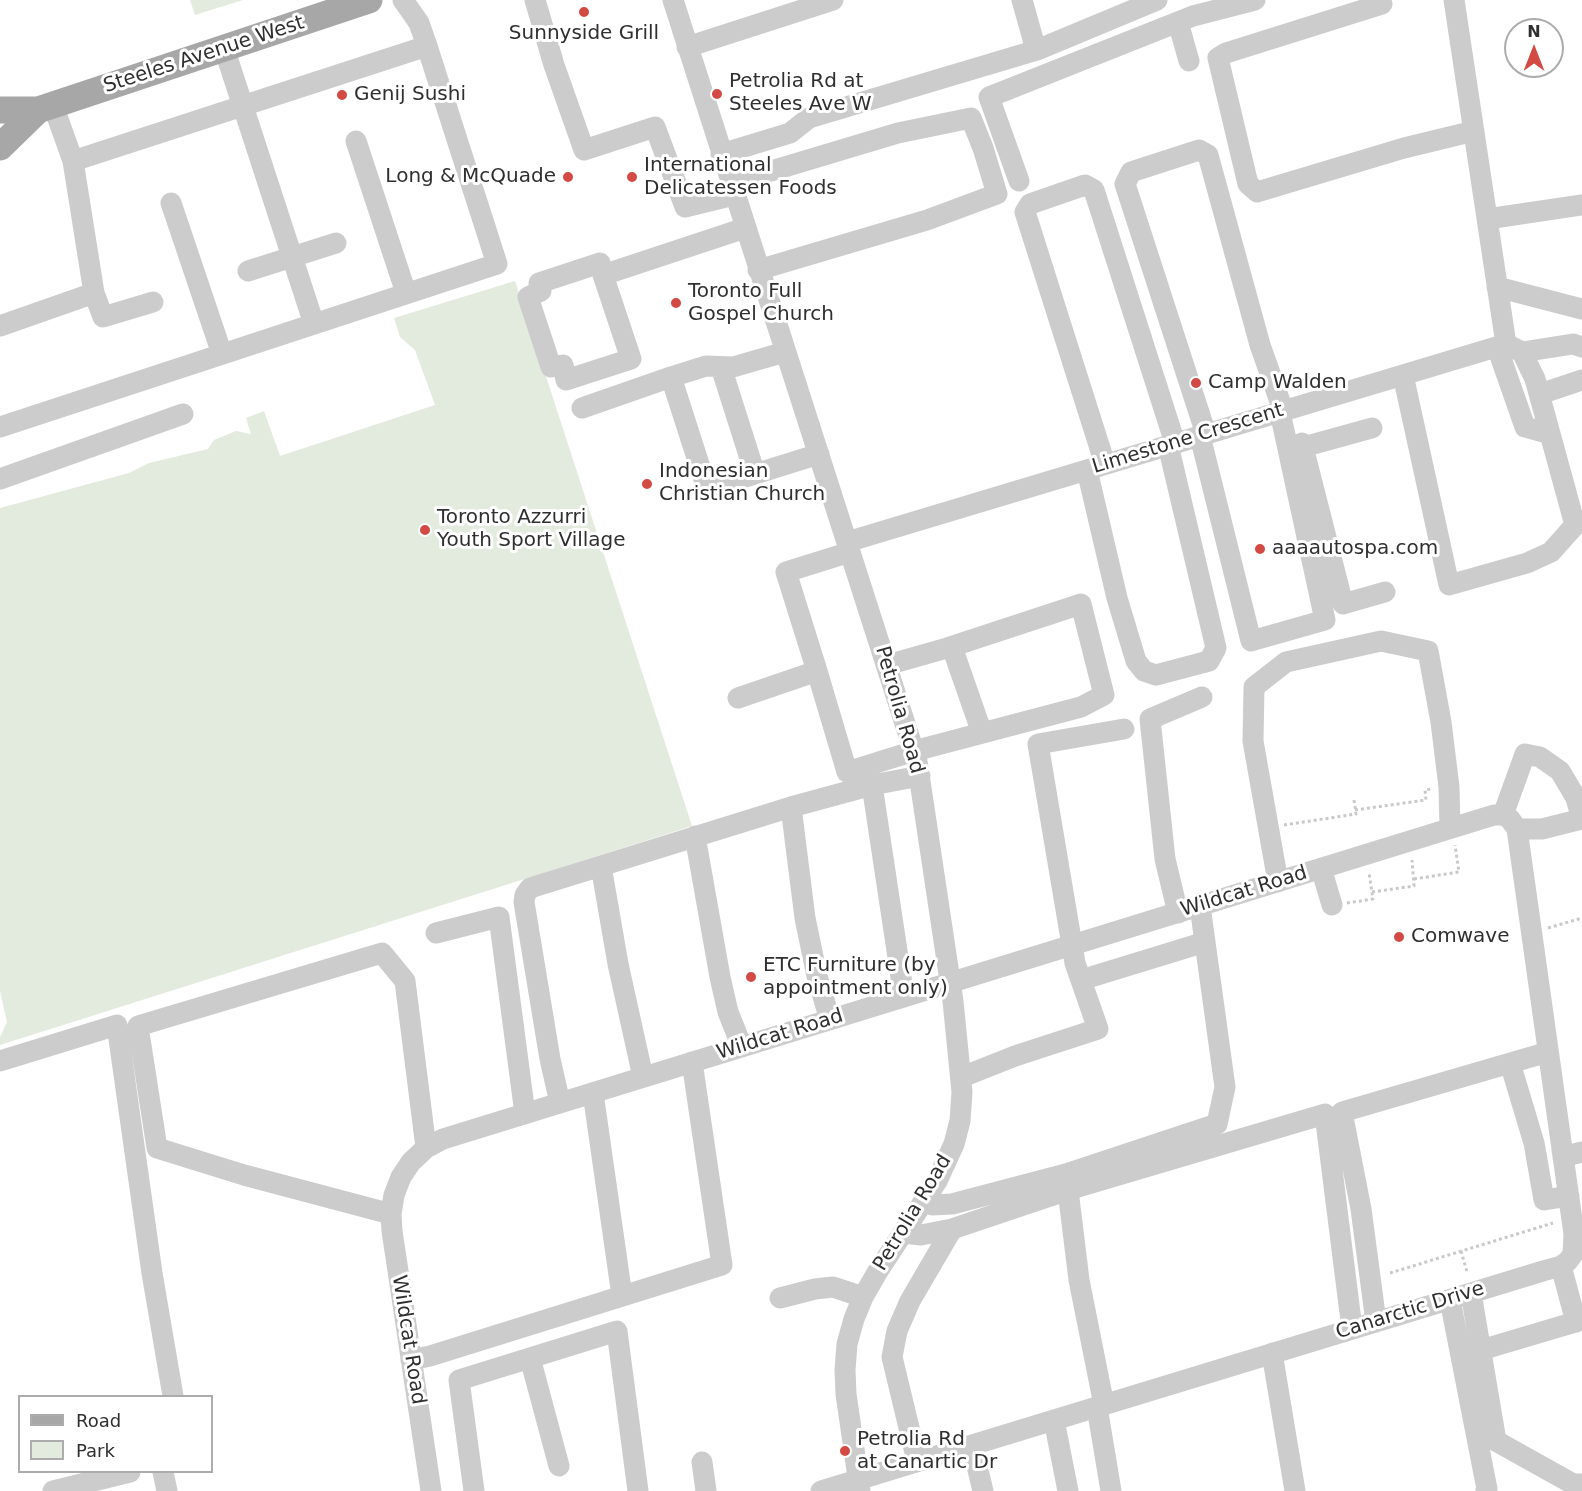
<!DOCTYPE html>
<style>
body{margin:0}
#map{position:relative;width:1582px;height:1491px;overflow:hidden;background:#fff;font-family:"DejaVu Sans",sans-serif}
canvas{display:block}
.legend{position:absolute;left:18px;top:1395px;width:195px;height:78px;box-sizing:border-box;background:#fff;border:2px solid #acacac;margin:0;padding:8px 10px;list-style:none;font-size:18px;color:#2f2f2f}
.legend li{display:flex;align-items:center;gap:12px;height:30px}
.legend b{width:30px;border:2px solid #acacac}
.north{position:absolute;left:1504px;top:18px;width:60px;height:60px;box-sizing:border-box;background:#fff;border:2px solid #acacac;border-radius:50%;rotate:0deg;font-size:16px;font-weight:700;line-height:24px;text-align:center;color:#2f2f2f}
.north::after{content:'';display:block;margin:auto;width:21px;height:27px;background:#d34a44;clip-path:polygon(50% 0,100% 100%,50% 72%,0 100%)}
</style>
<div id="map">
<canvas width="1582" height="1491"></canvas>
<ul class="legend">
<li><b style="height:8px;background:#a7a7a7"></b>Road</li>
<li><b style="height:16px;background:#e3eade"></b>Park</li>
</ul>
<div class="north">N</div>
</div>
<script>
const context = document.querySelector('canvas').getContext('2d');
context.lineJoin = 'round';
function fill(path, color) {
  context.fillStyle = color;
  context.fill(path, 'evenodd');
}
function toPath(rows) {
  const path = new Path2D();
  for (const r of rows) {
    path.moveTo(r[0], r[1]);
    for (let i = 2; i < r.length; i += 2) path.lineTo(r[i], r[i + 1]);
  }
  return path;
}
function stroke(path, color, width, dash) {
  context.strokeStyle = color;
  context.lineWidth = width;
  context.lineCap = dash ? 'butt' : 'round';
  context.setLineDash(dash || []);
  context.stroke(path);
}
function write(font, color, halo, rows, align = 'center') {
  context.font = font + ' "DejaVu Sans",sans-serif';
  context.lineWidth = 6;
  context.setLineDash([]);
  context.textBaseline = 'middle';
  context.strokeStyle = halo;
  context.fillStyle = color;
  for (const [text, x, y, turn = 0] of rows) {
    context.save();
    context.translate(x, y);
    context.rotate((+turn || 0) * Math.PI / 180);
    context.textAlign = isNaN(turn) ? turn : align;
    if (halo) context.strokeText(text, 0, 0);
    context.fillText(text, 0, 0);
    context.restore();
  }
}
fill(toPath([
 [190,0,243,0,195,15],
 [515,281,692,826,0,1045,0,1037,7,1022,0,991,0,508,129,473,149,463,208,449,214,440,236,431,251,434,246,418,264,411,280,456,435,405,415,350,400,337,394,318]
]), '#e3eade');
stroke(toPath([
 [1355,810,1426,800,1425,790,1431,789],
 [1284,825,1356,814,1354,800],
 [1414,879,1459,872,1455,845],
 [1372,892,1414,886,1412,860],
 [1347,903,1373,899,1369,873],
 [1548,928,1582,918],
 [1461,1251,1467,1272],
 [1390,1273,1553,1223]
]), '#c9c9c9', 3, [3, 3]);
stroke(toPath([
 [535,0,554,65,584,150,655,127,685,207,734,195],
 [673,0,917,761,953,1001,962,1092,960,1121,954,1144,937,1181,878,1271,863,1297,854,1319,847,1344,845,1370,846,1394,860,1491],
 [1022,0,1036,50],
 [1382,4,1226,53,1218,58,1248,184,1257,192,1404,148,1474,131],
 [1178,22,1189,61],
 [687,47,833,0],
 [224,48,314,324],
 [53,105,73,161,94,293],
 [356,141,406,293],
 [721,154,790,133,809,118,1037,50,1157,0],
 [73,161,427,46],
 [1019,181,989,97,1193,16,1255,0],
 [731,183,898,133,971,118,983,148,997,194,927,220,758,270],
 [171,203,222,354],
 [1487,219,1582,205],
 [248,271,336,243],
 [603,275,600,263,539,283,541,291,528,297,551,367,563,365,566,380,631,359,603,275,745,228],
 [1497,287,1582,309],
 [0,326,94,293,103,317,153,302],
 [1497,347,1525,427,1550,434],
 [1522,352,1573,344,1582,347],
 [721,367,755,474],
 [1403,375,1449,585,1527,563,1551,552,1575,525,1535,379,1522,352,1506,344],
 [671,377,706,366,733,367,785,352],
 [1540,394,1582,380],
 [582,408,671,377,707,489,819,454],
 [0,427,497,264,427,46,419,23,403,0],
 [1206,434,1125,184,1131,172,1199,150,1208,155,1260,345,1283,410],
 [1200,436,1251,641,1325,620,1280,412],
 [1302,443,1343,604,1385,592],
 [1303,447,1372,428],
 [1105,464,1025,212,1030,204,1085,185,1094,190,1175,443],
 [1087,470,1117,598,1136,661,1144,671,1156,675,1209,661,1216,648,1168,445],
 [0,479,183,414],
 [847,542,1506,344,1454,0],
 [952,647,982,733],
 [817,671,786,572,850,552],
 [738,698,817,671,847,772,914,751,1081,707,1104,695,1081,604,947,648,887,665],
 [872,785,904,997],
 [791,807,805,918,817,976,830,1020],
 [1503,815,1525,754,1540,757,1560,771,1576,798,1582,819],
 [1517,829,1542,829,1582,819],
 [695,836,720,977,728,1012,742,1047],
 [601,866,618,964,643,1077],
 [1321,868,1332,905],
 [1278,882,1253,741,1254,687,1286,662,1381,641,1428,651,1441,722,1449,787,1450,828],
 [1178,913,1165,859,1150,719,1202,697],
 [436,933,499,917,525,1114],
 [1081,980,1205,942],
 [0,1061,117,1025,152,1273,173,1396],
 [1510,1063,1534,1143,1544,1200,1569,1196],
 [962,1077,1015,1056,1098,1029,1075,963,1038,744,1124,729],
 [593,1093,622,1296],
 [560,1103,550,1059,524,902,525,895,530,888,791,807,872,785,920,776],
 [1563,1157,1582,1152],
 [925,1201,932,1205,952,1204,1066,1174,1217,1124,1225,1087,1200,906],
 [391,1214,244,1175,157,1148,138,1026,382,953,405,981,426,1148],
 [904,1233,921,1235,952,1229],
 [1561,1266,1576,1322],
 [1471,1293,1496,1441,1573,1484,1582,1484],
 [780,1298,815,1289,833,1287,863,1297],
 [1450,1300,1487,1489,1486,1491],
 [1376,1322,1361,1209,1342,1112,1548,1052],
 [1481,1350,1582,1320],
 [1272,1353,1295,1491],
 [530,1358,559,1466],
 [411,1360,430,1356,722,1265,692,1062],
 [1104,1405,1079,1280,1068,1190,1325,1114,1352,1329],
 [1097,1407,1111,1491],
 [1054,1420,1068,1491],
 [972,1445,983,1491],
 [917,1461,892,1357,897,1331,910,1301,952,1229,1068,1190,1067,1177],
 [702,1462,706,1491],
 [163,1472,167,1491],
 [53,1491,130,1472],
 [431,1491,392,1231,391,1214,394,1195,401,1177,411,1162,426,1148,443,1139,1494,815,1503,815,1510,819,1517,829,1574,1234,1573,1254,1568,1261,1561,1266,1543,1271,821,1491],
 [474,1491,459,1380,617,1331,638,1491]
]), '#ccc', 21);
stroke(toPath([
 [0,110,38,110,369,0],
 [0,147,38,110]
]), '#a7a7a7', 27);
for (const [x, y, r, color] of [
 [584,12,6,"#d34a44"],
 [717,94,6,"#d34a44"],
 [342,95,6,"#d34a44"],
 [568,177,6,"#d34a44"],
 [632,177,6,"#d34a44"],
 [676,303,6,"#d34a44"],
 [1196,383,6,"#d34a44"],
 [647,484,6,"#d34a44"],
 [425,530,6,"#d34a44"],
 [1260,549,6,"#d34a44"],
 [1399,937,6,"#d34a44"],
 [751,977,6,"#d34a44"],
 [845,1451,6,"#d34a44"]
]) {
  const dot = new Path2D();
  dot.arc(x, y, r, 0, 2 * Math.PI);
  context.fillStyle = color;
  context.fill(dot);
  stroke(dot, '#fff', 2);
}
write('20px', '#2f2f2f', '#fff', [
 ["Sunnyside Grill",584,34,"center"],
 ["Petrolia Rd at",729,82],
 ["Steeles Ave W",729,105],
 ["Genij Sushi",354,95],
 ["International",644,166],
 ["Delicatessen Foods",644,189],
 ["Long & McQuade",556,177,"right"],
 ["Toronto Full",688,292],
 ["Gospel Church",688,315],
 ["Camp Walden",1208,383],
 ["Indonesian",659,472],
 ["Christian Church",659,495],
 ["Toronto Azzurri",437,518],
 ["Youth Sport Village",437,541],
 ["aaaautospa.com",1272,549],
 ["Comwave",1411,937],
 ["ETC Furniture (by",763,966],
 ["appointment only)",763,989],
 ["Petrolia Rd",857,1440],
 ["at Canartic Dr",857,1463]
], 'left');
write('20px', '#2f2f2f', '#fff', [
 ["Steeles Avenue West",204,55,-18],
 ["Limestone Crescent",1188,439,-17],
 ["Petrolia Road",899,710,74],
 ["Wildcat Road",1244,892,-17],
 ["Wildcat Road",780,1035,-17],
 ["Petrolia Road",913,1213,-59],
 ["Canarctic Drive",1410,1311,-17],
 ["Wildcat Road",408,1340,81]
]);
</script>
